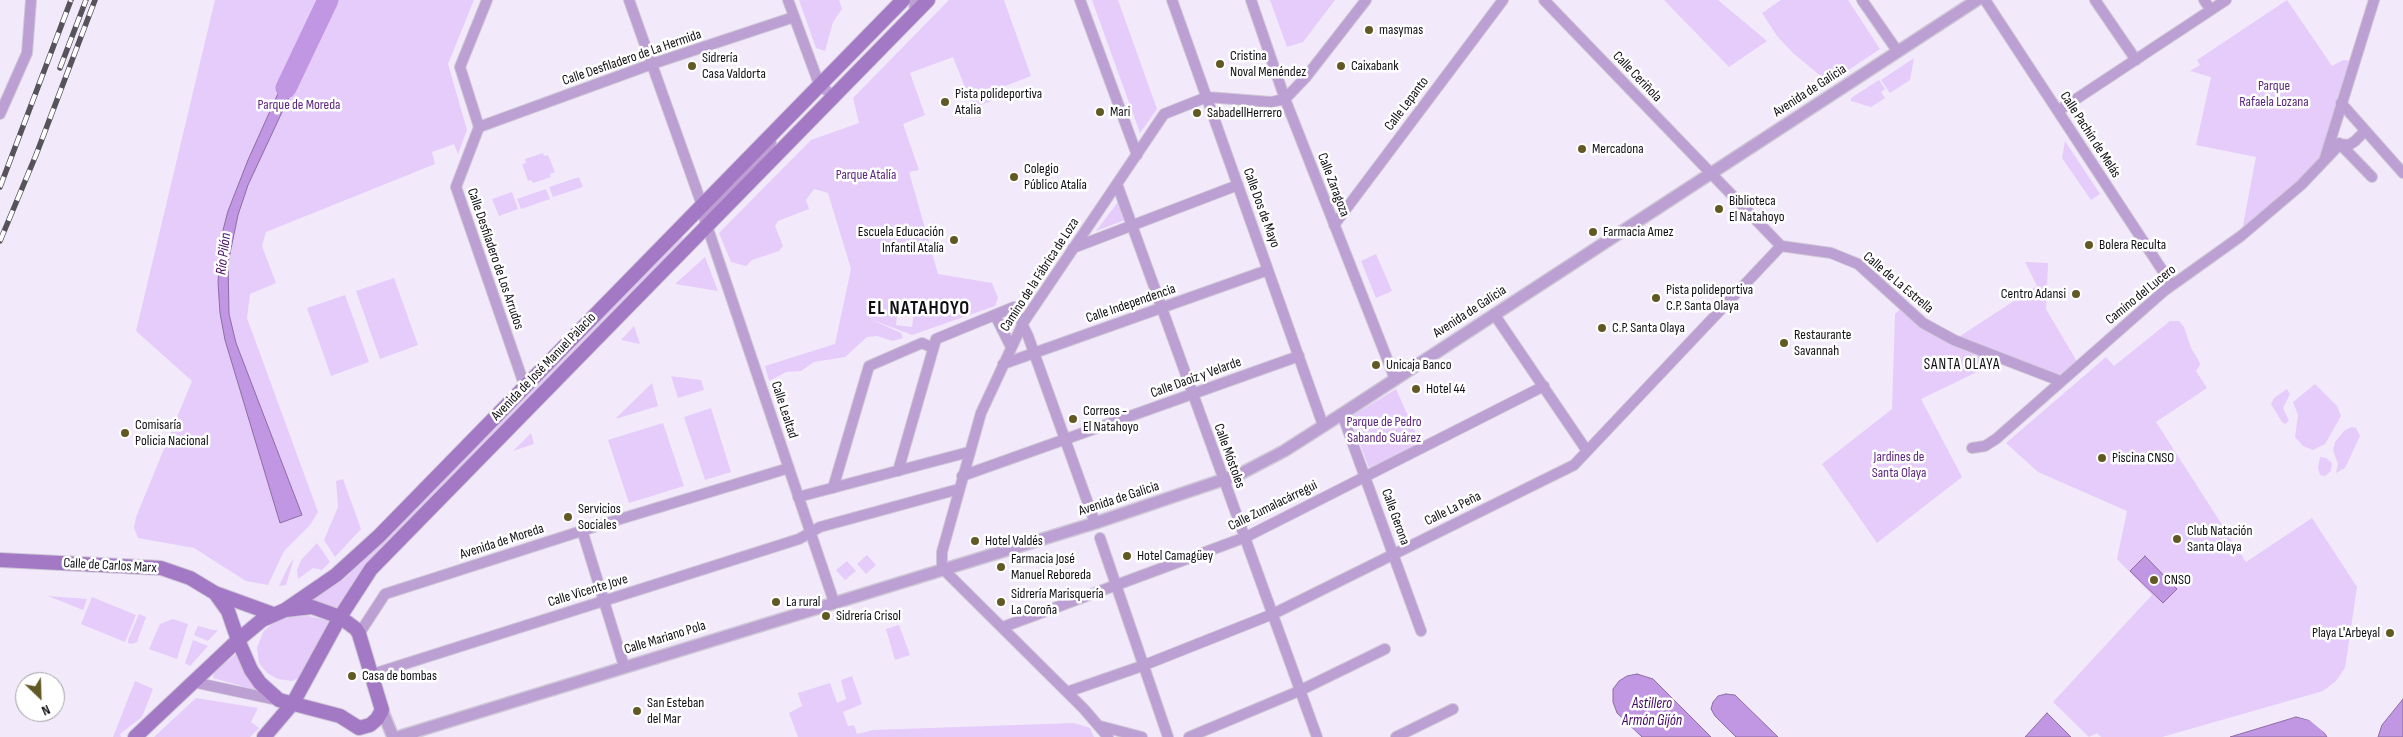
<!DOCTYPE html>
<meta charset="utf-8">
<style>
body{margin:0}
#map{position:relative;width:2403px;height:737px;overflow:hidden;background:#f2eafa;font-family:"Sofia Sans Condensed",sans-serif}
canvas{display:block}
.north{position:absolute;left:15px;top:672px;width:50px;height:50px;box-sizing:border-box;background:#fff;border:1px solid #a09fa1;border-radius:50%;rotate:156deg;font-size:14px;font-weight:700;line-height:20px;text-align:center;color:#110f14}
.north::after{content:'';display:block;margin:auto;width:18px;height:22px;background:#615824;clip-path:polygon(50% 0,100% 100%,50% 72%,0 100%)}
</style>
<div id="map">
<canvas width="2403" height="737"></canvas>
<div class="north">N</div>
</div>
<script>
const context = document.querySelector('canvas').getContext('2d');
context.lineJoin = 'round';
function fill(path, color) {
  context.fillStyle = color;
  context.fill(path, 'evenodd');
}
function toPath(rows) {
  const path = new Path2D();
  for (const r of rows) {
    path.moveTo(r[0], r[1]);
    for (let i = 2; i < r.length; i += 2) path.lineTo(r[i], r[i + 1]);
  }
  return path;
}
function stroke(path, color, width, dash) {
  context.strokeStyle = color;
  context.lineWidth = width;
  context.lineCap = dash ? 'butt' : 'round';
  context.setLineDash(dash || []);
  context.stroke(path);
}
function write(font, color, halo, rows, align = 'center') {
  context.font = font + ' "Sofia Sans Condensed",sans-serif';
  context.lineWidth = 5;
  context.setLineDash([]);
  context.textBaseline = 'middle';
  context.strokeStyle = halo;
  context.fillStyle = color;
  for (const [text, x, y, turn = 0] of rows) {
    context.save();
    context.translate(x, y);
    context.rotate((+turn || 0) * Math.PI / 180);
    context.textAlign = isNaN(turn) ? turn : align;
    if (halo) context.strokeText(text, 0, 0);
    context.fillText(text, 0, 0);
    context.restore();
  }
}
fill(toPath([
 [215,0,474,0,448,64,467,130,458,154,454,144,432,152,435,164,266,232,262,246,276,283,250,294,247,318,318,512,310,525,284,551,268,585,246,581,194,548,138,538,134,528,136,517,192,381,136,331],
 [799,0,839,0,842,9,833,22,825,51,816,48],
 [949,0,1004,0,1031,76,1000,88,1002,97,973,108,953,57,910,73,925,115,903,124,919,170,909,172,938,274,992,283,998,298,995,306,912,335,870,319,901,333,903,338,893,341,877,336,867,337,845,357,814,362,801,371,786,372,769,381,765,366,835,344,851,269,828,193,814,189,806,200,809,209,778,221,775,226,783,246,779,251,752,260,746,266,731,262,719,233,811,140,859,123,853,98],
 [898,308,914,311,912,327,896,325],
 [1092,0,1118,0,1157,109,1140,133],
 [1270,0,1335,0,1303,42,1287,47],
 [1664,0,1718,0,1767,41,1729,67],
 [1781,0,1848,0,1880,49,1829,83,1793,53,1777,36,1762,13],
 [2287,0,2332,66,2343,60,2354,61,2325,159,2241,236,2256,157,2196,145,2211,77,2190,71,2200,65,2197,60],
 [1914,58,1910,80,1890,93,1881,80],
 [1879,80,1885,89,1881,92,1885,98,1871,107,1851,101,1851,98],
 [2065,141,2100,194,2091,200,2062,158],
 [543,153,544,156,548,155,555,172,550,174,551,177,533,183,531,180,528,181,522,164,526,163,525,159],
 [579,177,583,187,553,197,549,187],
 [546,189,550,199,521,209,517,199],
 [512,192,518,209,499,216,492,199],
 [1118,202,1125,220,1096,231],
 [679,236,684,239,685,243,362,572,336,608,323,604,305,603,343,580,360,564],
 [1376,254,1392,291,1376,298,1361,261],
 [705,257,718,291,675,284],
 [2025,262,2048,263,2046,309,2079,365,2060,381,2004,359,1921,399,1962,477,1877,543,1822,464,1892,409,1895,314,1904,306,1954,340,2037,286],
 [394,278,418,345,380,359,356,291],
 [345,295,369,362,331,376,307,308],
 [2170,321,2179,321,2184,327,2191,348,2199,361,2200,365,2196,371,2207,388,2156,422,2246,562,2312,518,2357,587,2345,668,2336,681,2323,691,2162,737,2101,737,2097,733,2089,737,2053,702,2152,595,2117,559,2127,511,2038,472,2006,443,2106,357,2114,366],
 [634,326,640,344,621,340],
 [671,376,701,380,704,390,678,398],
 [652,383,658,406,615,419],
 [2315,384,2337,406,2341,416,2325,444,2313,450,2303,446,2295,437,2298,415,2293,402],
 [1396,389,1420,443,1369,468,1350,417],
 [2287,389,2290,394,2283,408,2289,421,2285,424,2282,422,2271,404,2274,398],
 [711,408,731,472,705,480,684,417],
 [663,423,684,486,629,503,608,440],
 [2351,427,2356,428,2360,436,2345,468,2336,473,2338,464,2333,450,2335,442,2344,431],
 [531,433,534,444,513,451],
 [2320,457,2326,458,2332,463,2331,471,2325,476,2320,475,2318,468],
 [343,479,361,529,335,557,324,540,338,507,336,481],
 [317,543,330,562,322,570,313,568,298,579,297,570,301,560],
 [867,555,876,565,866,574,857,564],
 [294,558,286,585,279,586,288,567],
 [847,561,856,571,845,580,836,570],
 [48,596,87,599,83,610],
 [92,597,136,615,125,642,81,624],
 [139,614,146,617,137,642,132,644,128,643,128,640],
 [308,616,330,621,298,678,292,681,278,679,267,673,259,663,257,648,263,632,274,622,289,617],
 [173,619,188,624,177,659,149,649,160,624],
 [899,625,910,655,895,660,886,629],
 [198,626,213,630,218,630,208,641,194,635],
 [193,640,208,646,190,666,185,663],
 [236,654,240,656,259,691,213,678,214,671],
 [852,676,862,704,843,712,848,726,854,725,857,734,873,730,1074,723,1090,728,1094,737,798,737,789,713,802,706,798,693,830,683,837,703,846,699,841,680],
 [135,681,153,689,142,717,120,734,121,737,113,737],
 [196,698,258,708,251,722,259,728,250,737,154,737]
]), '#e5ccfa');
const water = toPath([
 [293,60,304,65,248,185,238,215,228,263,229,314,236,343,302,515,280,523,225,340,220,313,218,282,222,234,228,211,248,160,293,60],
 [2145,556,2177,589,2163,603,2130,571,2145,556],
 [1637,674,1653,679,1711,737,1642,737,1617,713,1613,702,1613,689,1619,681,1627,676,1637,674],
 [1726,694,1735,695,1778,737,1736,737,1715,716,1711,709,1713,702,1718,696,1726,694],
 [2403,699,2403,737,2378,737,2382,725,2403,699],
 [2047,713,2071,737,2025,737,2047,713],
 [2296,717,2309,720,2321,728,2327,737,2230,737,2296,717]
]);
fill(water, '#c196e2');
stroke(water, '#8c6ea4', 1);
fill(toPath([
 [2297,714,2311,718,2323,726,2330,737,2309,720,2293,715]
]), '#f2eafa');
stroke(toPath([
 [286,88,328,0]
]), '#c196e2', 21);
const minor = toPath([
 [487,0,460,67,479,127,456,187,525,387],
 [629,0,702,205],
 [788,0,819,84,834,97],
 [914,0,915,13],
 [1080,0,1137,155],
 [1172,0,1323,425],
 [1251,0,1285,99,1395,379],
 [1544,0,1781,246,1831,253,1858,264,1923,323,1954,340,2060,381],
 [1862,0,1898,52],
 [1985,0,2172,285],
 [2095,0,2136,60],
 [2204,0,2211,10],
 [2341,103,2403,173],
 [2058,111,2226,0],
 [0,114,27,53,31,0],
 [479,127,652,64,794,17],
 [771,143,759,158,704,217,834,602],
 [2339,143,2372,177],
 [2325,158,2374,0],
 [1117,184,1317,737],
 [1334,225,1503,0],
 [1073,248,1238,185],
 [1494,314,1587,451],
 [995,315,1011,347],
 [1003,364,1268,270],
 [1342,414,1421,631],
 [1972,448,1985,446,1996,439,2164,291,2241,236,2301,185,2340,144,2349,145,2355,141,2365,131],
 [898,471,936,339,1014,307,1028,336,1095,523],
 [962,476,1299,356],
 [833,488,869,366,922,343,933,348],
 [798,497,969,452],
 [582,530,624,666],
 [1100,538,1168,737],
 [1003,627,1246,537,1544,386],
 [359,634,385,594,597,526,789,468],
 [373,674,799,539,820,527,959,489],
 [193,682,277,700],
 [1067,692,1142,666,1273,614,1574,465,1781,246],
 [1100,726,1142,737],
 [1108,737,1084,709,942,568,942,552,981,413,1023,323,1164,114,1207,97,1271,102,1285,99,1306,77,1366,0],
 [1189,737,1299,691,1385,649],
 [1396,737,1453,709]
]);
const tertiary = toPath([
 [382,710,393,737],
 [398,737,1095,523,1240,474,1284,451,1342,414,1977,0]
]);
const secondary = toPath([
 [0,560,161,568,190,578,215,593,273,614],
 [285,610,336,575,379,536,903,0],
 [135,737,238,640,262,620,285,610,312,607,340,617,356,629,359,634,382,710,377,719,370,725,359,728,340,716,279,700,260,683,251,670,238,640,228,611,215,593],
 [264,737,293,703,340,617,371,569,928,0]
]);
stroke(minor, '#cec7d5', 12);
stroke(tertiary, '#cec7d5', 14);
stroke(secondary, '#cec7d5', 16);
stroke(minor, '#bc9fd3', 10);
stroke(tertiary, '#bc9fd3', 11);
stroke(secondary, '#a378c4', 14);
const rail = toPath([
 [60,68,86,0],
 [0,187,71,0],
 [0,241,36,155,95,0]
]);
stroke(rail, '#56535b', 5.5);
stroke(rail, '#fff', 4, [11]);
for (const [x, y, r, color] of [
 [1369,30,5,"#615824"],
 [1220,64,5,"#615824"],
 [692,66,5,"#615824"],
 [1341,66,5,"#615824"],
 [945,102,5,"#615824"],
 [1100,112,5,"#615824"],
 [1197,113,5,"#615824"],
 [1582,149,5,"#615824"],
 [1014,177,5,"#615824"],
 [1719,209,5,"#615824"],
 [1593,232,5,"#615824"],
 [954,240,5,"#615824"],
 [2089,245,5,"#615824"],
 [2076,294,5,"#615824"],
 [1656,298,5,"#615824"],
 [1602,328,5,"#615824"],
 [1784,343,5,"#615824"],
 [1376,365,5,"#615824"],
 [1416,389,5,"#615824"],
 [1073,419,5,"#615824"],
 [125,433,5,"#615824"],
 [2102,458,5,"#615824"],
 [568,517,5,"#615824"],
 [2177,539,5,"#615824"],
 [975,541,5,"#615824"],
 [1127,556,5,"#615824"],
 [1001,567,5,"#615824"],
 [2154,580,5,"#615824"],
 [776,602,5,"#615824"],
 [1001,602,5,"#615824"],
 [826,616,5,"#615824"],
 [2390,633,5,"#615824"],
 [352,676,5,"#615824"],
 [637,711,5,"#615824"]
]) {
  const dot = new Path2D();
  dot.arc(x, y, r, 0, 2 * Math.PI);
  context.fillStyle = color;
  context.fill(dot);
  stroke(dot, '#fff', 2);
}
write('14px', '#110f14', '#fff', [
 ["masymas",1379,30],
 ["Cristina",1230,56],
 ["Noval Menéndez",1230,72],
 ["Sidrería",702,58],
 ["Casa Valdorta",702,74],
 ["Caixabank",1351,66],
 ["Pista polideportiva",955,94],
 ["Atalia",955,110],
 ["Mari",1110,112],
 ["SabadellHerrero",1207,113],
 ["Mercadona",1592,149],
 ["Colegio",1024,169],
 ["Público Atalía",1024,185],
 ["Biblioteca",1729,201],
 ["El Natahoyo",1729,217],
 ["Escuela Educación",944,232,"right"],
 ["Infantil Atalía",944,248,"right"],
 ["Farmacia Amez",1603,232],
 ["Bolera Reculta",2099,245],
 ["Pista polideportiva",1666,290],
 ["C.P. Santa Olaya",1666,306],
 ["Centro Adansi",2066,294,"right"],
 ["C.P. Santa Olaya",1612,328],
 ["Restaurante",1794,335],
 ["Savannah",1794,351],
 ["Unicaja Banco",1386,365],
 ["Hotel 44",1426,389],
 ["Correos -",1083,411],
 ["El Natahoyo",1083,427],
 ["Comisaría",135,425],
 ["Policia Nacional",135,441],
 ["Piscina CNSO",2112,458],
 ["Servicios",578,509],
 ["Sociales",578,525],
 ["Club Natación",2187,531],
 ["Santa Olaya",2187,547],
 ["Hotel Valdés",985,541],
 ["Hotel Camagüey",1137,556],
 ["Farmacia José",1011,559],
 ["Manuel Reboreda",1011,575],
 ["CNSO",2164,580],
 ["Sidrería Marisquería",1011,594],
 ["La Coroña",1011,610],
 ["La rural",786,602],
 ["Sidrería Crisol",836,616],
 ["Playa L'Arbeyal",2380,633,"right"],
 ["Casa de bombas",362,676],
 ["San Esteban",647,703],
 ["del Mar",647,719]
], 'left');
write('14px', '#110f14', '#fff', [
 ["Calle Desfiladero de La Hermida",632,58,-19],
 ["Calle Ceriñola",1637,77,46],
 ["Avenida de Galicia",1810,91,-33],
 ["Calle Lepanto",1407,104,-53],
 ["Calle Pachín de Melás",2090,135,57],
 ["Calle Zaragoza",1333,185,69],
 ["Calle Dos de Mayo",1261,208,70],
 ["Calle Desfiladero de Los Arrudos",495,259,71],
 ["Camino de la Fábrica de Loza",1040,275,-57],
 ["Calle de La Estrella",1898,283,40],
 ["Camino del Lucero",2141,295,-39],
 ["Calle Independencia",1131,304,-19],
 ["Avenida de Galicia",1470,312,-33],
 ["Avenida de José Manuel Palacio",544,367,-46],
 ["Calle Daoíz y Velarde",1196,378,-20],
 ["Calle Lealtad",784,410,72],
 ["Calle Móstoles",1229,456,70],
 ["Avenida de Galicia",1119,499,-18],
 ["Calle Zumalacárregui",1273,506,-26],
 ["Calle La Peña",1453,509,-26],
 ["Calle Gerona",1395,517,70],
 ["Avenida de Moreda",502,542,-18],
 ["Calle de Carlos Marx",110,566,3],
 ["Calle Vicente Jove",588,591,-17],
 ["Calle Mariano Pola",665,638,-17]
]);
write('14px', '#5c267f', '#fff', [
 ["Parque",2274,86],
 ["Rafaela Lozana",2274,102],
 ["Parque de Moreda",299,105],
 ["Parque Atalía",866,175],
 ["Parque de Pedro",1384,422],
 ["Sabando Suárez",1384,438],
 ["Jardines de",1899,457],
 ["Santa Olaya",1899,473]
]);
write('italic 15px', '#440664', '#fff', [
 ["Río Pilón",224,254,-83],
 ["Astillero",1652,704],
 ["Armón Gijón",1652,721]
]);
context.letterSpacing = '1px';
write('15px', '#110f14', '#fff', [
 ["SANTA OLAYA",1962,365]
]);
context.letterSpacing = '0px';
context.letterSpacing = '1px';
write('bold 19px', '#110f14', '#fff', [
 ["EL NATAHOYO",919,309]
]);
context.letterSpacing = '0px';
</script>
